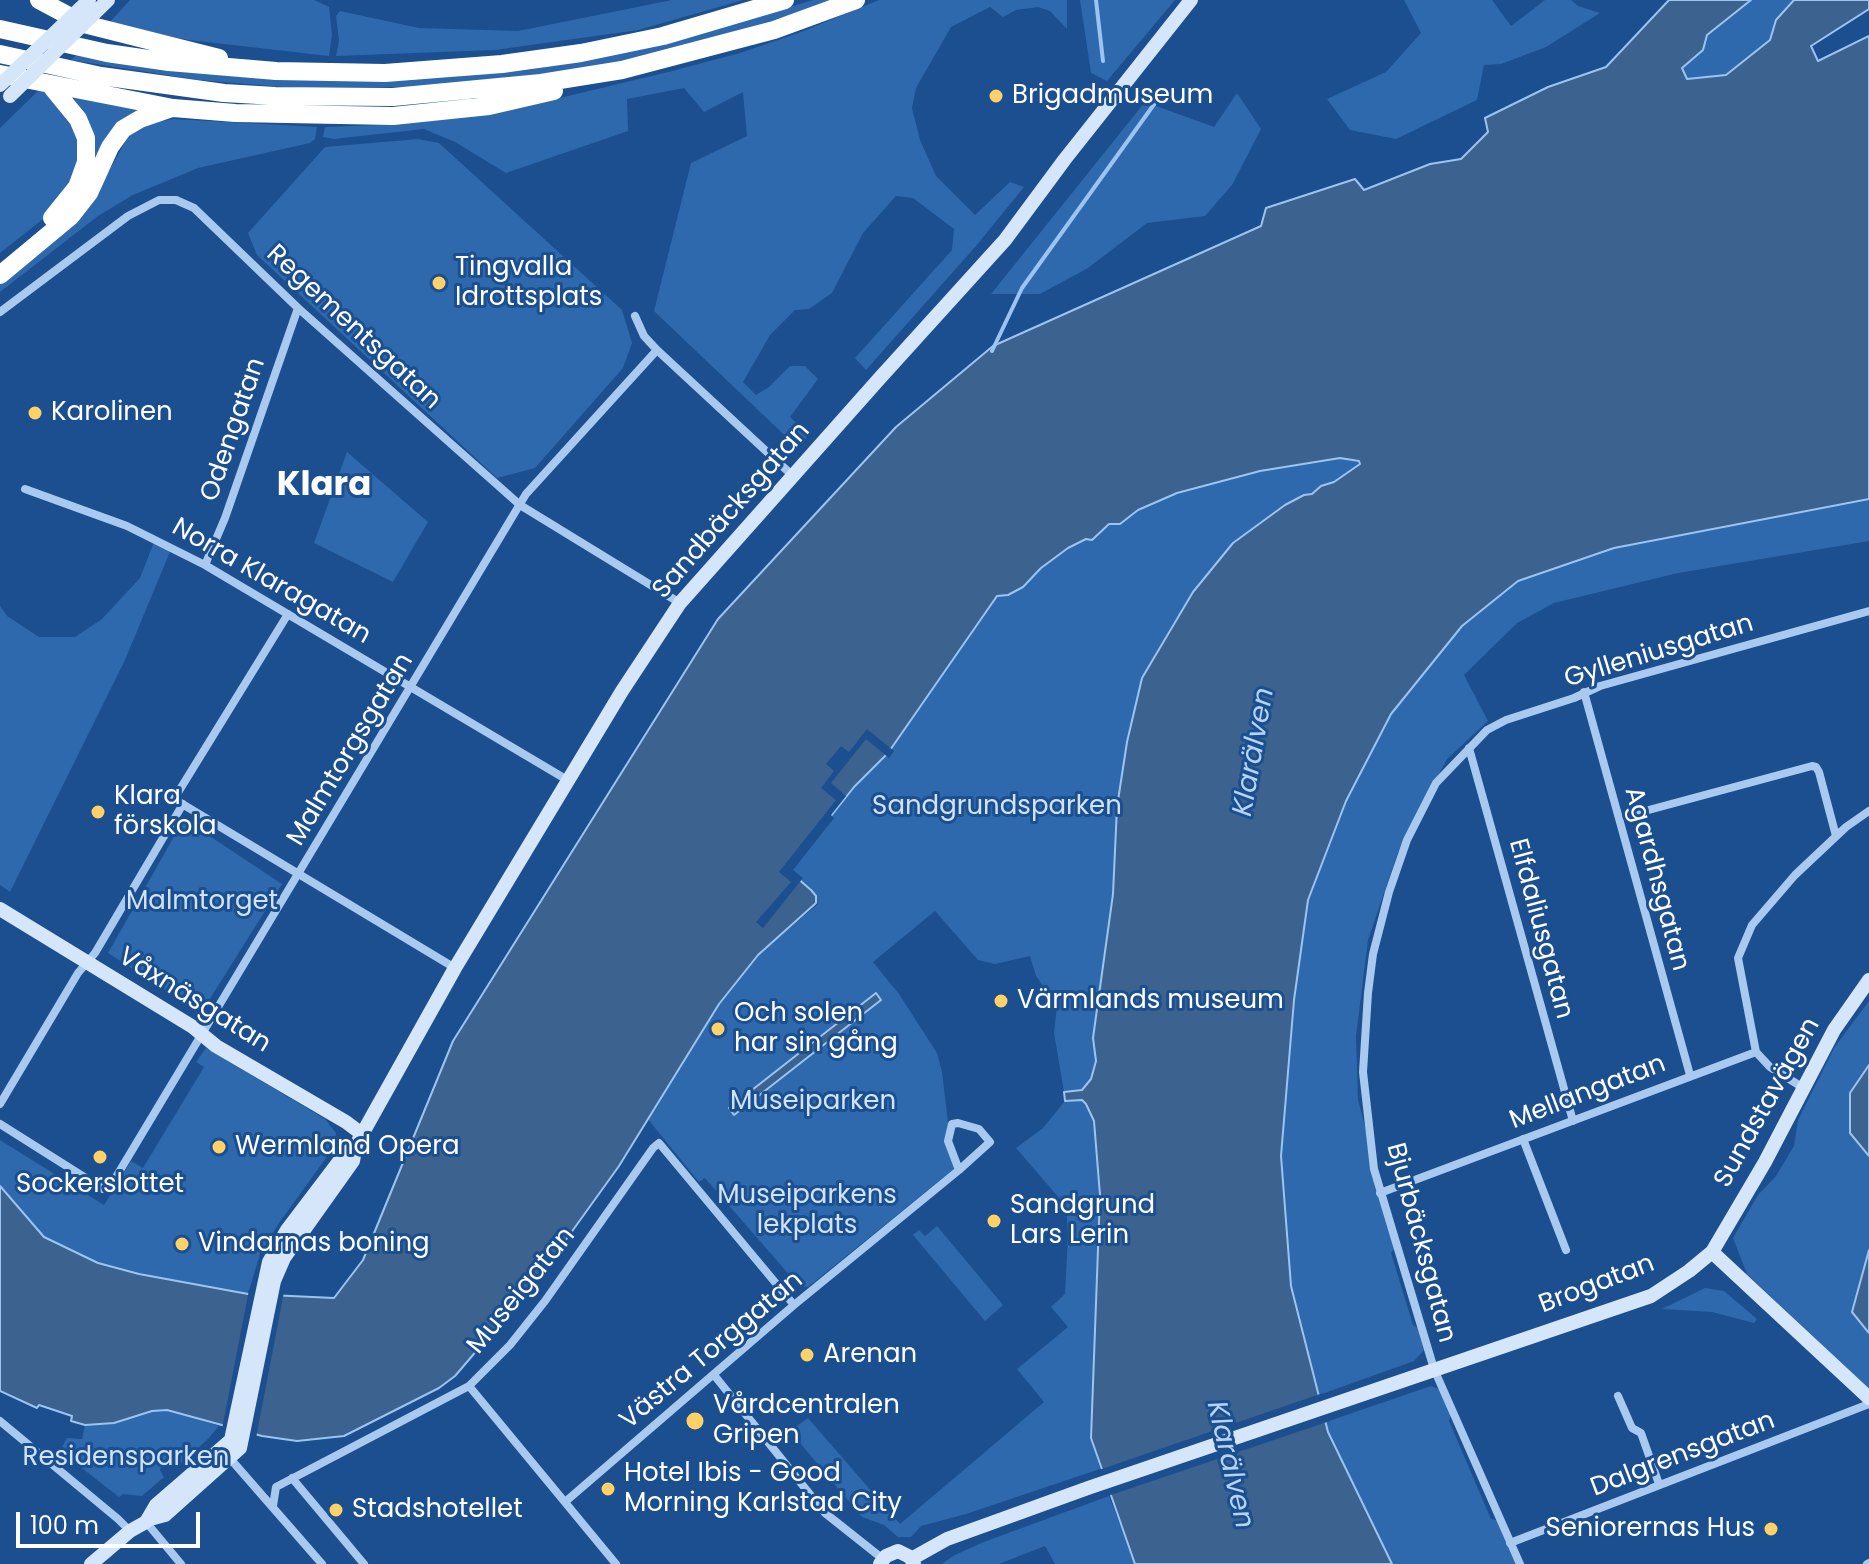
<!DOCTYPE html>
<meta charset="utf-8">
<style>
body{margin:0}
#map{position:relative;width:1869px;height:1564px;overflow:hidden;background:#1b4f8f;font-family:Poppins,sans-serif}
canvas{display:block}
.scale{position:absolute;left:16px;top:1512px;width:184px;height:36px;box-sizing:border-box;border:4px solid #fff;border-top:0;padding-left:10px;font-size:24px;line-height:28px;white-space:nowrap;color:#fff;-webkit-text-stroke:6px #1b4f8f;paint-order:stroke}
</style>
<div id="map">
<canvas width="1869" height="1564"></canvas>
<div class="scale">100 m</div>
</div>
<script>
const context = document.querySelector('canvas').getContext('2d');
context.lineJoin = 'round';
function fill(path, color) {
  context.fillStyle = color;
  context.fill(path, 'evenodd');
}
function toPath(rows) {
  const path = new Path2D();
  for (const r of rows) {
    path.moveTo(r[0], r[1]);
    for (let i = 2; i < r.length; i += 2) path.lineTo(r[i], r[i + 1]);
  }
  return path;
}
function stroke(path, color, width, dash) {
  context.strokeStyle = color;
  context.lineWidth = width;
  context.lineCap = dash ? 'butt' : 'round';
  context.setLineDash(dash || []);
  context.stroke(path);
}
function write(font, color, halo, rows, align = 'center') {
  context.font = font + ' Poppins,sans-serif';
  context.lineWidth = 6;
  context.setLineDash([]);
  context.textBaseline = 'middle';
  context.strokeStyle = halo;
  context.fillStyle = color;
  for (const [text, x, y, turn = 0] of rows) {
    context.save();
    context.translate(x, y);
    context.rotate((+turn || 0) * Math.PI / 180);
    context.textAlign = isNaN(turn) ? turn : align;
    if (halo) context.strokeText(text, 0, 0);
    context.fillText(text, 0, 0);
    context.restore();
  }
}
fill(toPath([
 [130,0,314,0,329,7,332,35,329,56,189,40,108,24],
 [672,0,743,0,638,30,495,50,336,56,339,40,336,16,340,11,419,28,518,31],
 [813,0,838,0,668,53,528,79,445,87,284,87,198,80,71,60,77,54,287,79,440,78,529,70,667,44],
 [879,0,1067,0,1067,29,1050,11,1038,7,1016,10,1003,17,990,7,951,27,916,88,912,108,920,140,936,176,975,215,1010,182,1024,187,976,246,866,370,855,358,952,250,954,229,913,198,896,196,863,233,832,293,809,309,795,310,770,335,743,382,756,395,769,387,790,366,805,366,818,379,790,417,809,435,798,448,654,311,691,163,747,136,743,92,704,112,684,88,627,99,628,131,506,173,455,142,424,129,334,139,323,137,325,127,378,125,469,114,564,97,672,71,740,53,801,32],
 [1080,0,1175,0,1107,81,1091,73],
 [1404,0,1492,0,1511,26,1545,0,1571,0,1578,6,1600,13,1546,47,1501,64,1484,65,1477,100,1396,139,1350,130,1327,99,1386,72,1421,33],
 [1751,0,1794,0,1776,20,1770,40,1726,75,1687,79,1681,68,1703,50,1707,35],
 [40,89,62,106,80,140,81,157,74,179,48,215,0,253,0,128],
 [1237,93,1261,129,1232,185,1205,216,1147,223,1088,268,1040,294,991,294,1145,102,1214,127],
 [72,96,138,109,122,121,90,186,84,113],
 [173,119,317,127,315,139,310,143,198,168,133,195,98,216,0,292,0,281,102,184,130,133,156,122],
 [418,139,439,143,622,310,632,343,623,368,535,468,497,478,257,255,248,233,325,147],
 [347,452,428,522,393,582,314,543],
 [1340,458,1359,462,1360,464,1334,482,1321,486,1312,494,1303,495,1285,505,1233,543,1173,623,1142,678,1127,742,1117,807,1116,865,1093,1038,1096,1061,1091,1079,1082,1090,1064,1092,1054,1033,1057,1006,1036,976,1030,956,995,964,978,960,935,911,873,962,899,994,937,1053,942,1072,951,1148,960,1164,808,1287,799,1286,705,1178,699,1182,647,1118,719,1004,758,955,818,904,816,896,787,870,854,787,888,753,997,596,1008,595,1023,587,1041,568,1068,548,1138,510,1177,493,1260,471],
 [1869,499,1869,541,1678,573,1554,603,1517,623,1464,675,1488,721,1447,759,1398,852,1368,940,1356,1036,1358,1100,1397,1245,1391,1253,1413,1325,1418,1328,1424,1350,1414,1361,1319,1395,1291,1286,1281,1156,1294,1000,1308,900,1346,801,1391,714,1462,626,1518,581,1614,548],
 [154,542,172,547,125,660,10,892,0,885,0,606,7,616,39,637,75,637,102,619,140,578],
 [184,819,282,884,201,1013,108,953],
 [1869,1001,1869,1065,1850,1093,1850,1133,1869,1156,1869,1250,1852,1312,1869,1333,1869,1389,1747,1274,1733,1238,1758,1195,1776,1176,1794,1146,1798,1120,1834,1048],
 [206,1048,325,1119,336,1133,334,1147,279,1223,260,1254,248,1294,139,1274,98,1263,44,1237,0,1186,0,1140,104,1205,131,1161,143,1168,204,1067,196,1062],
 [1082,1100,1089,1106,1094,1121,1100,1195,1091,1438,1100,1469,966,1514,921,1526,911,1537,898,1537,884,1525,862,1517,790,1431,808,1418,900,1524,1044,1402,1017,1369,1068,1327,1051,1307,1065,1294,1068,1236,1066,1206,1016,1148,1043,1128,1065,1101],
 [937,1226,1003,1305,985,1321,913,1235,919,1230,925,1236],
 [1705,1288,1724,1291,1757,1319,1754,1323,1712,1312,1662,1309],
 [1431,1386,1441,1390,1451,1414,1449,1421,1491,1519,1502,1521,1522,1564,1392,1564,1328,1432,1326,1422],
 [167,1410,219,1426,208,1439,181,1463,172,1457,164,1460,160,1470,164,1477,142,1496,123,1494,119,1497,60,1451,67,1438,82,1439,85,1425,114,1423,152,1411],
 [1109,1496,1135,1564,1055,1564,1045,1546,999,1564,942,1564,953,1556,981,1543]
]), '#2e69ad');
const water = toPath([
 [1669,0,1751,0,1707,35,1703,50,1682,68,1687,79,1726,75,1770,40,1776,20,1794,0,1869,0,1869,9,1811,46,1818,61,1869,36,1869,499,1614,548,1518,581,1462,626,1391,714,1346,801,1308,900,1294,1000,1281,1156,1291,1286,1328,1432,1392,1564,1135,1564,1091,1438,1100,1195,1094,1121,1086,1104,1082,1100,1065,1101,1064,1092,1082,1090,1091,1079,1096,1061,1093,1038,1113,894,1117,807,1127,742,1142,678,1193,592,1233,543,1285,505,1304,495,1312,494,1321,486,1334,482,1360,464,1359,461,1340,458,1260,471,1177,493,1138,510,1120,524,1109,524,1092,540,1086,539,1068,548,1041,568,1023,587,1008,595,997,596,888,753,854,787,788,870,811,890,816,896,816,903,758,955,719,1004,619,1166,537,1280,455,1376,439,1388,344,1436,297,1441,262,1436,167,1410,152,1411,114,1423,85,1425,71,1421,72,1416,39,1405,37,1408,0,1391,0,1186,44,1237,98,1263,139,1274,248,1294,334,1298,363,1260,453,1041,718,619,896,427,993,346,1261,226,1266,208,1355,179,1364,190,1430,164,1461,159,1488,132,1485,118,1548,87,1606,67,1669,0],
 [876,993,881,1000,734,1115,729,1108,876,993],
 [1869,1065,1869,1156,1850,1133,1850,1093,1869,1065],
 [1869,1250,1869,1333,1852,1312,1869,1250]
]);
fill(water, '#3c6290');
stroke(water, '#9cc4f0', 2);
fill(toPath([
 [867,729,894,751,889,758,866,739,831,783,846,796,831,815,834,818,793,870,803,878,763,928,756,922,791,882,779,872,836,800,821,788,834,771,826,764,841,746,849,752],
 [249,1290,284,1292,256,1438,222,1429],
 [1323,1393,1330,1421,1105,1497,1096,1471]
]), '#1b4f8f');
stroke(toPath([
 [1096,0,1103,61],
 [992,351,1022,288,1155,103]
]), '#9cc4f0', 4);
stroke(toPath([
 [0,312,128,216,159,200,176,200,194,208,298,308,520,505,680,603],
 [635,316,644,336,657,350,793,476],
 [25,489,127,526,205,565,569,781],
 [205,565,225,518,298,308],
 [288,614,174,799,455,968],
 [1584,692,1690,1075],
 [1469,748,1573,1121],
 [1619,818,1812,766,1816,767,1819,772,1836,836],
 [1756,1052,1738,958,1752,925,1795,875,1846,827,1869,811],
 [1756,1052,1770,1067,1802,1087],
 [0,1104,78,973,95,953,183,804],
 [0,1124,103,1189,110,1187,526,494,657,350],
 [1523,1139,1566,1250],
 [1380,1193,1756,1052],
 [714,1375,825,1513,883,1559],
 [469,1386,616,1564],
 [1618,1396,1632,1428,1641,1433,1659,1484],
 [0,1421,118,1519,130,1531],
 [227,1455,322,1564],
 [292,1478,364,1564],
 [565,1502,794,1305,959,1170,990,1142,979,1129,958,1123,952,1124,948,1141,959,1170],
 [273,1506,276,1487,469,1386,510,1345,545,1301,653,1148,659,1143,794,1305],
 [146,1522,181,1564],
 [1510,1543,1869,1404],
 [1520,1564,1434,1369,1374,1169,1363,1072,1368,993,1373,954,1389,892,1407,840,1436,783,1487,730,1506,720,1574,698,1600,686,1869,611],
 [1867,1564,1869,1563]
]), '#a9c9ee', 8);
stroke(toPath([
 [0,909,193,1027,216,1046,346,1122,362,1134],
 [1712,1252,1869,1398],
 [150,1519,165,1515,240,1448,274,1281,284,1258,353,1161,356,1145,455,968,622,691,680,603,879,379,1005,240,1065,159,1191,0],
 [911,1559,947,1539,1088,1488,1651,1296,1689,1271,1712,1252,1765,1162,1834,1030,1869,980],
 [91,1564,130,1531,146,1522,156,1505,231,1440,269,1262,287,1230,344,1155,356,1145],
 [880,1564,886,1556,898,1551,910,1557,914,1564]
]), '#d6e6fa', 14);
stroke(toPath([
 [39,0,84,24,219,58],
 [0,29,107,53,169,62,276,71,385,73,502,64,581,53,663,36,785,0],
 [0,54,101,76,224,93,275,96,393,97,541,83,622,70,774,30,856,0],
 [0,74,173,108,235,113,393,116,489,106,554,91],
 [51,86,78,119,86,138,86,162,77,187,52,218],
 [0,275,71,216,89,193,110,147,123,129,140,119,169,109]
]), '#fff', 18);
stroke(toPath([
 [0,85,89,0],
 [10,96,108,0]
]), '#d6e6fa', 14);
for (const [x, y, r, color] of [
 [996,96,8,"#ffd166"],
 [439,283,8,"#ffd166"],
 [35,413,8,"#ffd166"],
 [98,812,8,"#ffd166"],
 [1001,1001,8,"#ffd166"],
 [718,1029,8,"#ffd166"],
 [219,1147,8,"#ffd166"],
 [100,1157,8,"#ffd166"],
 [994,1221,8,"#ffd166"],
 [182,1244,8,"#ffd166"],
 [807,1355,8,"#ffd166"],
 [695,1421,10,"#ffd166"],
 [608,1489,8,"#ffd166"],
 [336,1510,8,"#ffd166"],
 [1771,1529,8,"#ffd166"]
]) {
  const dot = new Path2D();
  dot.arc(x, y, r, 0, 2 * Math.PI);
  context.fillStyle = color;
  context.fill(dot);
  stroke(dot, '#1b4f8f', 3);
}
write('26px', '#fff', '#1b4f8f', [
 ["Brigadmuseum",1012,96],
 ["Tingvalla",455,268],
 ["Idrottsplats",455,298],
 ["Karolinen",51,413],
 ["Klara",114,797],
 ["förskola",114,827],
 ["Värmlands museum",1017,1001],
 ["Och solen",734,1014],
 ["har sin gång",734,1044],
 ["Wermland Opera",235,1147],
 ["Sockerslottet",100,1185,"center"],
 ["Sandgrund",1010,1206],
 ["Lars Lerin",1010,1236],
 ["Vindarnas boning",198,1244],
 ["Arenan",823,1355],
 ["Vårdcentralen",713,1406],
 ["Gripen",713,1436],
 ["Hotel Ibis - Good",624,1474],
 ["Morning Karlstad City",624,1504],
 ["Stadshotellet",352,1510],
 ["Seniorernas Hus",1755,1529,"right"]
], 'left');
write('26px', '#fff', '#1b4f8f', [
 ["Regementsgatan",353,328,43],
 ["Odengatan",234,430,-71],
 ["Sandbäcksgatan",732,511,-49],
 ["Norra Klaragatan",271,582,30],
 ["Gylleniusgatan",1659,652,-17],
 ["Malmtorgsgatan",351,750,-59],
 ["Agardhsgatan",1656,879,75],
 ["Elfdaliusgatan",1540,929,75],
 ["Våxnäsgatan",194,1001,32],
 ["Mellangatan",1588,1093,-21],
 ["Sundstavägen",1768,1103,-61],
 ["Bjurbäcksgatan",1420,1243,75],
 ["Brogatan",1597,1285,-21],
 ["Museigatan",522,1291,-51],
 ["Västra Torggatan",712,1351,-40],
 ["Dalgrensgatan",1683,1455,-21]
]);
write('26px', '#cfe3fa', '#1b4f8f', [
 ["Sandgrundsparken",997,807],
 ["Malmtorget",202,902],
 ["Museiparken",813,1102],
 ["Museiparkens",807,1196],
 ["lekplats",807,1226],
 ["Residensparken",126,1458]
]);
write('italic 28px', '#b5d3f5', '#1b4f8f', [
 ["Klarälven",1255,752,-80],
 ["Klarälven",1229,1465,77]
]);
write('bold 34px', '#fff', '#1b4f8f', [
 ["Klara",324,486]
]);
</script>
